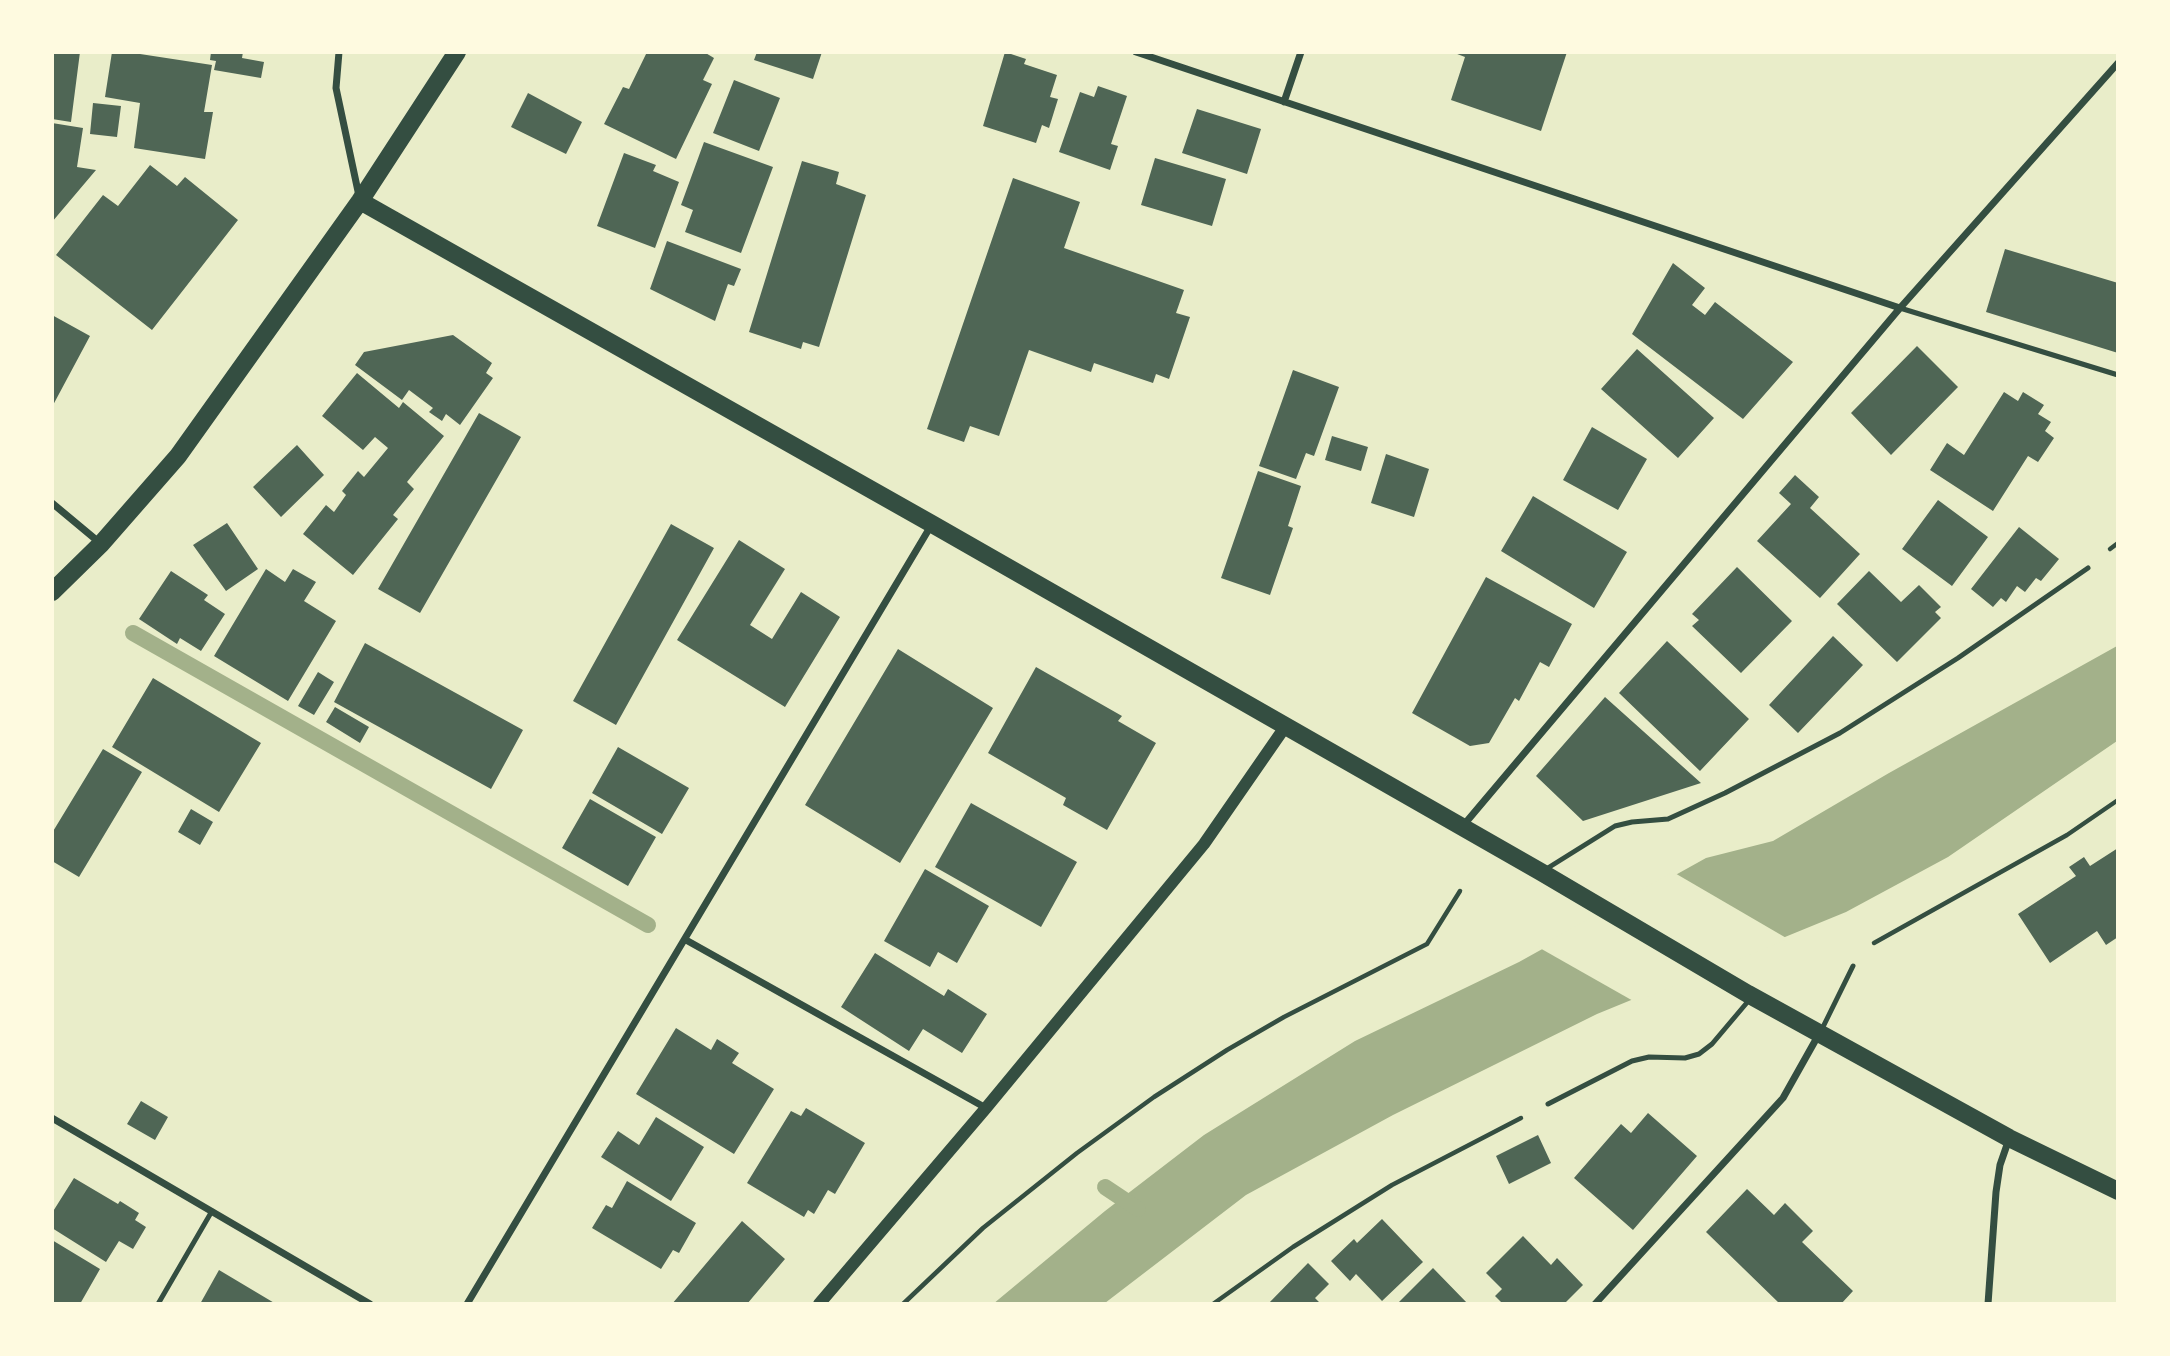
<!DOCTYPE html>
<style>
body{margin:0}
#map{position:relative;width:2170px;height:1356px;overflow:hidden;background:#e9edc9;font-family:Commissioner,sans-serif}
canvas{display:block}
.frame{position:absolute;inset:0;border:54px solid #fefae0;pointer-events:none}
</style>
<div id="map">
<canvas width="2170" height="1356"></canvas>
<div class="frame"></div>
</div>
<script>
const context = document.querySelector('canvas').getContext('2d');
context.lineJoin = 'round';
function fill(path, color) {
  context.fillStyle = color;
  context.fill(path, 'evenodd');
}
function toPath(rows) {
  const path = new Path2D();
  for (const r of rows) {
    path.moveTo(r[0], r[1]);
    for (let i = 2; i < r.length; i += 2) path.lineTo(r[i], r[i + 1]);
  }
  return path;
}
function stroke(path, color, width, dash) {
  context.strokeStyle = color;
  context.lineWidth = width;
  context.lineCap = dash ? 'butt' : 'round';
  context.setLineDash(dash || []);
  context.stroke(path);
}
fill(toPath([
 [2117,646,2117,741,1948,857,1846,912,1597,1014,1393,1115,1246,1195,1105,1303,993,1304,1105,1211,1204,1135,1355,1041,1519,962,1706,858,1773,841,1889,773]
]), '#a3b18a');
fill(toPath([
 [1673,872,1788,939,1635,1002,1538,947]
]), '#e9edc9');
stroke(toPath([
 [133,633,648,925],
 [1105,1187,1138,1209]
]), '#a3b18a', 16);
fill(toPath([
 [52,52,80,52,71,122,52,119],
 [112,52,127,52,212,65,204,112,213,112,205,159,134,148,140,103,105,97],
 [211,52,243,52,242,58,264,62,261,78,214,70,216,61,210,60],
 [647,52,704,52,714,58,703,80,712,84,676,159,604,124,623,87,629,89],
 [757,52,822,52,813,79,754,60],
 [1005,52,1026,59,1024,64,1057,75,1050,97,1058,99,1049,128,1042,125,1036,143,983,126],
 [1567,52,1541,131,1451,100,1465,57,1452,52],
 [734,80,780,98,759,151,713,133],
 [1098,86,1127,96,1111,144,1118,146,1110,170,1059,152,1080,92,1094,97],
 [528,93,582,122,566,154,511,127],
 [93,103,121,106,117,137,90,134],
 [1197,109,1261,129,1247,174,1182,153],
 [52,123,83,128,77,167,96,170,52,222],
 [704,142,773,167,741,253,685,232,693,210,681,205],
 [624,153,656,165,653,171,679,182,655,248,597,226],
 [1155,158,1226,179,1212,226,1141,205],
 [802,161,839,172,836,184,866,195,819,347,803,342,801,349,749,332],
 [150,165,177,186,185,177,238,220,152,330,56,255,103,195,118,206],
 [1013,178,1080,202,1064,248,1184,290,1176,313,1190,317,1169,379,1156,374,1153,383,1094,363,1091,372,1029,350,999,436,970,426,964,442,927,429],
 [667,241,741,269,734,286,728,284,715,321,650,289],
 [2005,249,2118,283,2118,353,1986,312],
 [1673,263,1705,288,1692,305,1705,315,1715,302,1793,362,1743,419,1632,334],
 [52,315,90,336,52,407],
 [453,335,492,363,486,373,493,378,460,425,446,414,442,421,429,412,433,408,409,390,402,400,355,365,364,352],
 [1917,346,1958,387,1891,455,1851,413],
 [1637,349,1714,418,1678,458,1601,389],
 [1293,370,1339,387,1314,456,1306,453,1296,479,1259,466],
 [357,373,399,408,403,402,444,436,407,482,414,489,393,515,398,519,353,575,303,534,326,505,334,512,346,495,342,491,358,471,364,477,388,448,375,437,363,450,322,416],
 [2004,392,2018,401,2023,392,2044,405,2038,414,2051,422,2045,431,2054,438,2038,462,2028,456,1993,511,1930,470,1947,443,1964,455],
 [479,413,521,437,420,613,378,589],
 [1592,427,1647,459,1618,510,1563,480],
 [1332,436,1368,447,1361,471,1325,460],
 [297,445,324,475,281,517,253,487],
 [1386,454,1429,469,1414,517,1371,503],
 [1258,471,1301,486,1288,526,1293,528,1270,595,1221,578],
 [1795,475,1819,497,1810,508,1860,554,1820,598,1757,541,1791,504,1779,493],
 [1533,496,1627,552,1594,608,1501,551],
 [1938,500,1988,537,1952,586,1902,549],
 [227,523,258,569,226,591,193,545],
 [671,524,714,548,616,725,573,701],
 [2019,527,2059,559,2041,581,2036,578,2025,592,2017,586,2006,602,2001,598,1993,607,1971,589],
 [739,540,785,569,750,625,772,639,801,592,840,617,785,707,677,640],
 [1737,567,1792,621,1741,673,1692,626,1699,620,1692,614],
 [266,569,285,582,293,569,316,582,304,601,336,621,288,701,214,656],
 [171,571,208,595,204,600,225,614,201,651,180,638,177,644,139,619],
 [1869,571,1901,602,1919,585,1941,607,1935,612,1941,618,1897,662,1837,604],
 [1486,577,1572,624,1549,667,1540,662,1519,701,1515,698,1489,743,1470,746,1412,713],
 [1833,636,1863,665,1798,733,1769,705],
 [1667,641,1749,719,1700,771,1619,693],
 [365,643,523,730,491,789,334,702],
 [898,649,993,708,900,863,805,805],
 [1036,667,1122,716,1118,721,1156,743,1107,830,1063,805,1066,798,988,753],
 [318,672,334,682,314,715,298,706],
 [153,678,261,743,219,812,112,747],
 [1605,697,1701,783,1583,821,1536,776],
 [335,707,369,727,360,743,326,722],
 [618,747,689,788,662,834,592,793],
 [103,749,142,772,79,877,52,861,52,833],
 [590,799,656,837,628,886,562,848],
 [971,803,1077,862,1041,927,935,867],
 [191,809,213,822,200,845,178,832],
 [2118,848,2118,937,2106,945,2097,931,2050,963,2018,914,2076,876,2069,867,2084,857,2090,866],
 [925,869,989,906,957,963,938,952,930,967,884,941],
 [875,953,944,996,948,989,987,1014,962,1053,923,1029,909,1051,841,1007],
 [676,1028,711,1050,717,1039,739,1053,732,1063,774,1089,734,1154,636,1094],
 [141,1101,168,1117,155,1140,127,1124],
 [806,1108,865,1143,835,1194,828,1190,814,1214,808,1210,804,1217,747,1183,791,1111,801,1116],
 [1648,1113,1697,1156,1633,1230,1574,1178,1621,1124,1631,1133],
 [656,1117,704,1147,671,1201,601,1157,618,1131,639,1145],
 [1538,1135,1551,1163,1509,1184,1496,1156],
 [74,1178,118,1204,120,1201,139,1213,135,1220,146,1227,133,1249,119,1241,106,1262,52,1228,52,1213],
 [627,1181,696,1223,679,1253,673,1250,661,1269,592,1228,606,1205,612,1208],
 [1747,1189,1774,1215,1785,1203,1813,1231,1802,1242,1853,1291,1841,1304,1780,1304,1706,1232],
 [1382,1219,1423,1262,1382,1301,1356,1274,1350,1281,1331,1261,1354,1239,1357,1243],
 [742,1221,785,1259,747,1304,672,1304],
 [1523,1236,1551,1265,1557,1258,1583,1285,1564,1304,1503,1304,1495,1296,1502,1289,1486,1273],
 [52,1240,100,1269,80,1304,52,1304],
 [1308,1263,1329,1284,1315,1298,1321,1304,1268,1304],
 [1433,1268,1468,1304,1397,1304],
 [219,1270,276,1304,200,1304]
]), '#4f6655');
stroke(toPath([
 [2110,549,2118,543],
 [1874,943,2067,835,2118,800],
 [903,1304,983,1228,1077,1153,1154,1097,1227,1050,1284,1017,1427,944,1460,891],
 [1213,1304,1293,1247,1392,1185,1521,1118]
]), '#344e41', 4.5);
stroke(toPath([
 [1900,308,2118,375],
 [1543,871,1615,826,1632,822,1668,819,1725,793,1840,733,1958,658,2088,568],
 [1821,1031,1853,966],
 [1548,1104,1632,1061,1649,1057,1685,1058,1699,1054,1712,1044,1750,999],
 [158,1304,212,1211]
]), '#344e41', 5);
stroke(toPath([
 [339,52,336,88,359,196],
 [1136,52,1900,308],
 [1284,102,1301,52],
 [52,503,100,543],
 [1462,827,1900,308,2118,63],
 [686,940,986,1108],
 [52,1118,370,1304],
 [467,1304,932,524],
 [1595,1304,1783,1098,1819,1034],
 [1988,1304,1996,1192,2000,1165,2009,1139]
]), '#344e41', 7);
stroke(toPath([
 [819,1304,986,1108,1204,844,1285,727]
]), '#344e41', 12);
stroke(toPath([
 [360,201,932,524,1541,872,1748,994,2009,1138,2118,1191],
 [52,592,101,544,178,456,360,201,457,52]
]), '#344e41', 18);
</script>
